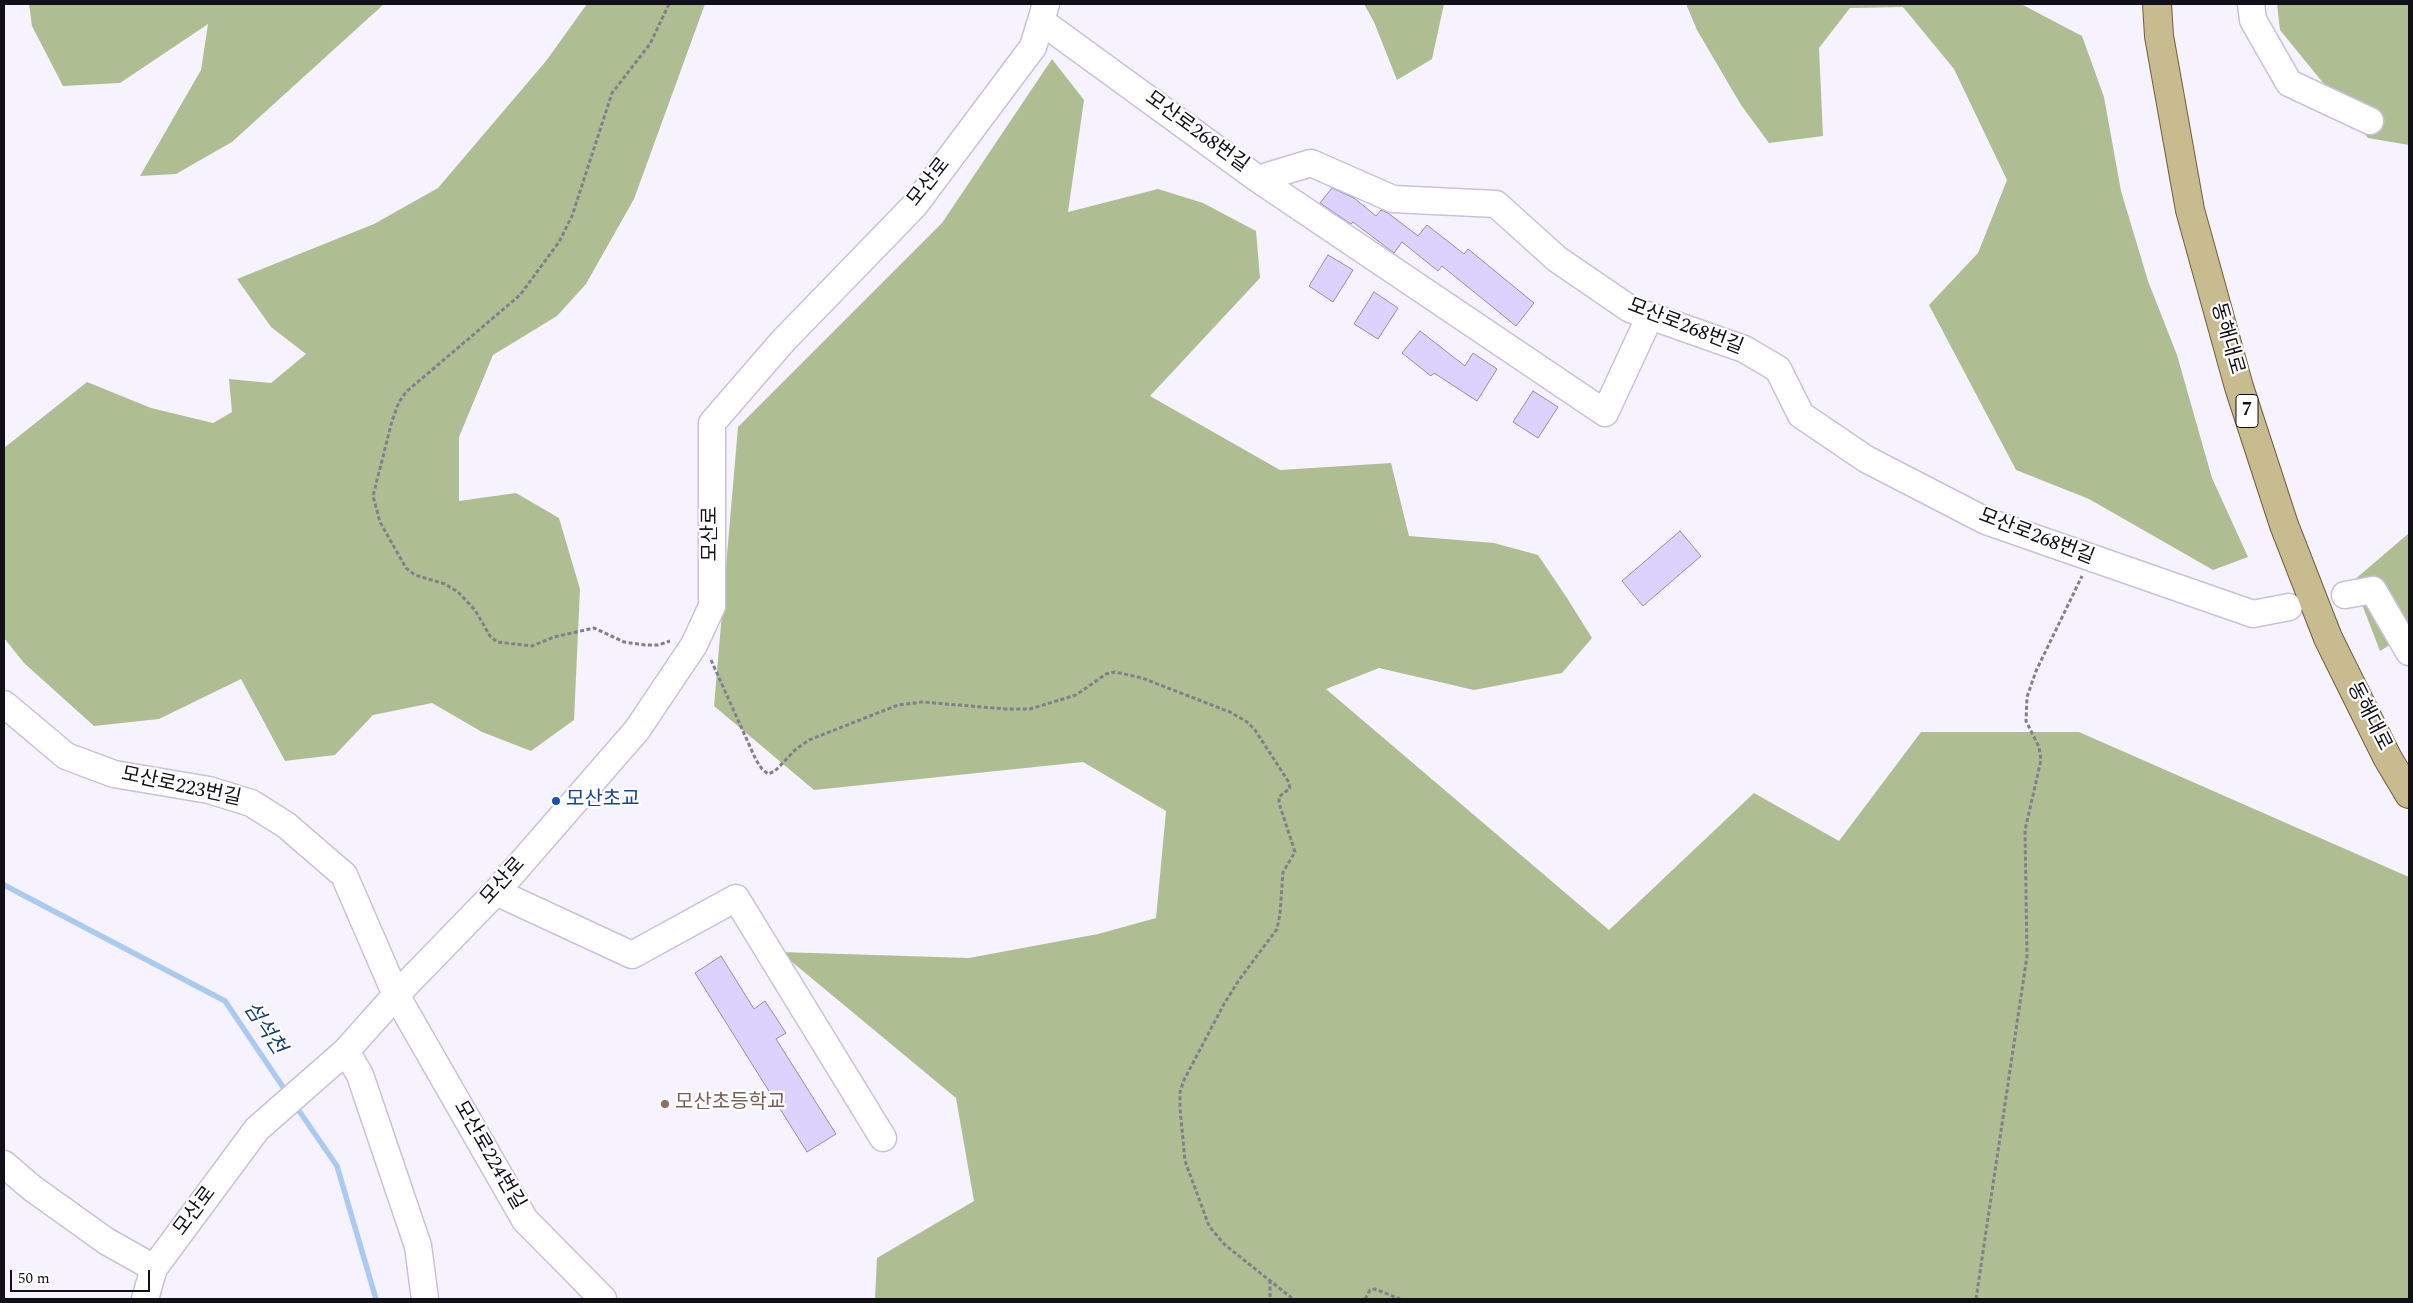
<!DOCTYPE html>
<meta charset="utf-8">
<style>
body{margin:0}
#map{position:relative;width:2413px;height:1303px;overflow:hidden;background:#f6f3ff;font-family:Spectral,serif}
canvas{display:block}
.frame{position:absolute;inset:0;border:5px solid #110f18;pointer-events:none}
.scale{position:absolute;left:10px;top:1270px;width:140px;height:22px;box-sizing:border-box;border:2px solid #110f18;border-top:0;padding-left:6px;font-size:15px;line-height:18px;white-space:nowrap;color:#110f18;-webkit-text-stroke:4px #fff;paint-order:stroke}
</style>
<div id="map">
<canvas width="2413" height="1303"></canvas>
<div class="frame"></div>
<div class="scale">50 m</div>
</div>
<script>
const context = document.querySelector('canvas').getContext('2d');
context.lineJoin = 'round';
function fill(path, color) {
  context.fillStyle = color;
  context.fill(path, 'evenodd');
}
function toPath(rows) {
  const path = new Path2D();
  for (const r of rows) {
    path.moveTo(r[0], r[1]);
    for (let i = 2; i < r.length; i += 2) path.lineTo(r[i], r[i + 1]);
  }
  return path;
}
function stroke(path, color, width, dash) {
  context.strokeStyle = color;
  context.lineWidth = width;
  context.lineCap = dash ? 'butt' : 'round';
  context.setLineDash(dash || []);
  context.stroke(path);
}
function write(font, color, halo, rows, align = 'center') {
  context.font = font + ' Spectral,"Noto Sans KR",serif';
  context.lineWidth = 4.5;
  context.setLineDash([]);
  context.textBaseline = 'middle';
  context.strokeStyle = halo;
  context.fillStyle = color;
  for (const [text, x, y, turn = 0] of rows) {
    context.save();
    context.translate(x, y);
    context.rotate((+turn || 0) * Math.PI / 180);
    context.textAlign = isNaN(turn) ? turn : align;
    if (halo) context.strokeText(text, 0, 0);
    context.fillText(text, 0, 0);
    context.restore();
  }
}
fill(toPath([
 [29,4,384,4,232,142,176,174,140,176,201,70,208,24,120,83,63,86,32,26],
 [587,4,705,4,634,199,586,284,557,316,493,355,459,437,459,501,516,493,559,518,580,589,574,720,531,751,482,732,432,703,373,715,335,755,285,761,241,679,159,719,94,726,24,663,4,638,4,448,87,382,151,408,213,423,232,412,229,379,271,383,306,354,271,327,237,279,374,224,438,188,546,61],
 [1364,4,1444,4,1432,59,1397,80,1374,22],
 [1686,4,2021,4,2082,36,2104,97,2121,191,2148,281,2177,355,2212,478,2248,557,2213,570,2089,499,2016,470,1929,305,1978,253,2007,180,1954,69,1903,7,1850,8,1819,48,1823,136,1769,143,1741,105,1697,30],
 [2277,4,2409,4,2409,145,2368,138,2280,30],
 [1052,59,1084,100,1068,212,1158,189,1203,203,1256,231,1260,278,1150,396,1280,470,1391,463,1409,536,1494,543,1538,555,1567,598,1592,638,1562,673,1474,690,1379,668,1326,689,1609,930,1754,793,1839,841,1921,732,2079,732,2409,877,2409,1299,875,1299,877,1258,974,1201,956,1098,780,952,969,958,1098,934,1156,918,1166,811,1083,762,814,790,714,706,738,427,942,223],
 [2409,533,2409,633,2380,651,2353,581]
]), '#aebe92');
stroke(toPath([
 [4,885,225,1001,287,1093],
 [295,1105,337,1166,376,1299]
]), '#aacbef', 5.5);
const building = toPath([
 [1332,188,1354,198,1376,216,1381,210,1388,213,1418,236,1427,225,1464,254,1468,249,1534,303,1516,326,1442,266,1438,271,1402,242,1394,253,1353,222,1351,224,1320,203,1332,188],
 [1328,255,1353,270,1333,302,1309,286,1328,255],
 [1374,292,1398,308,1378,339,1354,324,1374,292],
 [1420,331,1465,366,1473,353,1497,369,1477,401,1434,373,1431,376,1402,353,1420,331],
 [1533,391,1558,407,1538,438,1513,422,1533,391],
 [1680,531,1701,556,1643,606,1622,581,1680,531],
 [721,956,754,1009,765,1001,786,1033,776,1039,836,1134,807,1152,695,973,721,956]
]);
fill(building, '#ddd2fe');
stroke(building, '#938da6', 1);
const minor = toPath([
 [2251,4,2253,20,2289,83,2370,121],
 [1041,21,1258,179,1311,163,1393,199,1496,204,1557,259,1630,309,1744,349,1778,369,1801,415,1866,459,1986,521,2253,614,2289,607],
 [1258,179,1605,413,1650,316],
 [2345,595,2373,590,2409,652],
 [4,704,66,756,114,774,209,790,251,803,286,825,344,875,396,995,525,1220,603,1299],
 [496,892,632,955,736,898,883,1138],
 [346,1051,360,1075,418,1246,425,1299],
 [4,1164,32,1188,106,1241,154,1268],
 [145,1299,154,1268,257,1129,346,1051,396,995,496,892,637,730,694,645,712,606,712,423,783,341,914,206,1033,47,1046,4]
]);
const major = toPath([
 [2157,4,2159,36,2190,210,2239,387,2284,525,2328,638,2387,757,2409,794]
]);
stroke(minor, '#c8c1dc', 29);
stroke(major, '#6f6135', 30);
stroke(toPath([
 [669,4,650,44,612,93,572,216,559,242,520,295,406,392,399,402,392,421,373,496,380,522,406,568,415,575,445,584,458,592,475,610,490,636,497,642,532,646,554,637,594,628,624,642,645,645,658,645,670,641],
 [711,660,756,760,762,769,768,774,775,771,796,749,809,740,898,705,922,702,1006,709,1030,709,1076,695,1106,674,1115,672,1142,678,1230,712,1247,722,1255,730,1288,781,1290,788,1279,797,1279,803,1295,852,1283,872,1280,914,1277,929,1239,980,1224,1004,1184,1080,1180,1092,1180,1108,1185,1161,1209,1226,1224,1244,1293,1299],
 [1270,1280,1270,1299],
 [1365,1299,1370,1290,1375,1289,1400,1299],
 [1976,1299,2027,956,2025,830,2041,760,2039,747,2026,721,2027,697,2036,671,2082,576]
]), '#827f8a', 3, [4, 2.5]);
stroke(minor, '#fff', 26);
stroke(major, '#c7bb8f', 28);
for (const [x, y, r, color] of [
 [556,801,5,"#1a4fb4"],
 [665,1104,5,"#8d6e63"]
]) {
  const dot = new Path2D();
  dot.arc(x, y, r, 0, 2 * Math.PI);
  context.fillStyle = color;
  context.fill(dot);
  stroke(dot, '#fff', 2);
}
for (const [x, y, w] of [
 [2247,411,22]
]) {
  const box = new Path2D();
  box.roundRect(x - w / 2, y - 16.5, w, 33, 4);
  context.fillStyle = '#fff';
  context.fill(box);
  stroke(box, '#110f18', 1);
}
write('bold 19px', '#110f18', null, [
 ["7",2247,411]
]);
write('20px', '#110f18', '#fff', [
 ["모산로268번길",1196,133,36],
 ["모산로",930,183,-52],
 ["모산로268번길",1685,328,21],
 ["동해대로",2226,339,74],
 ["모산로",712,534,-90],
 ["모산로268번길",2036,538,21],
 ["동해대로",2368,717,63],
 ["모산로223번길",181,788,12],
 ["모산로",504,882,-48],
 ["모산로224번길",488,1156,60],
 ["모산로",196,1212,-53]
]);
write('20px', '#164399', '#fff', [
 ["모산초교",566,801]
], 'left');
write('20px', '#785e54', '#fff', [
 ["모산초등학교",675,1104]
], 'left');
write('italic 21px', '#144371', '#fff', [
 ["섬석천",263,1029,56]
]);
</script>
